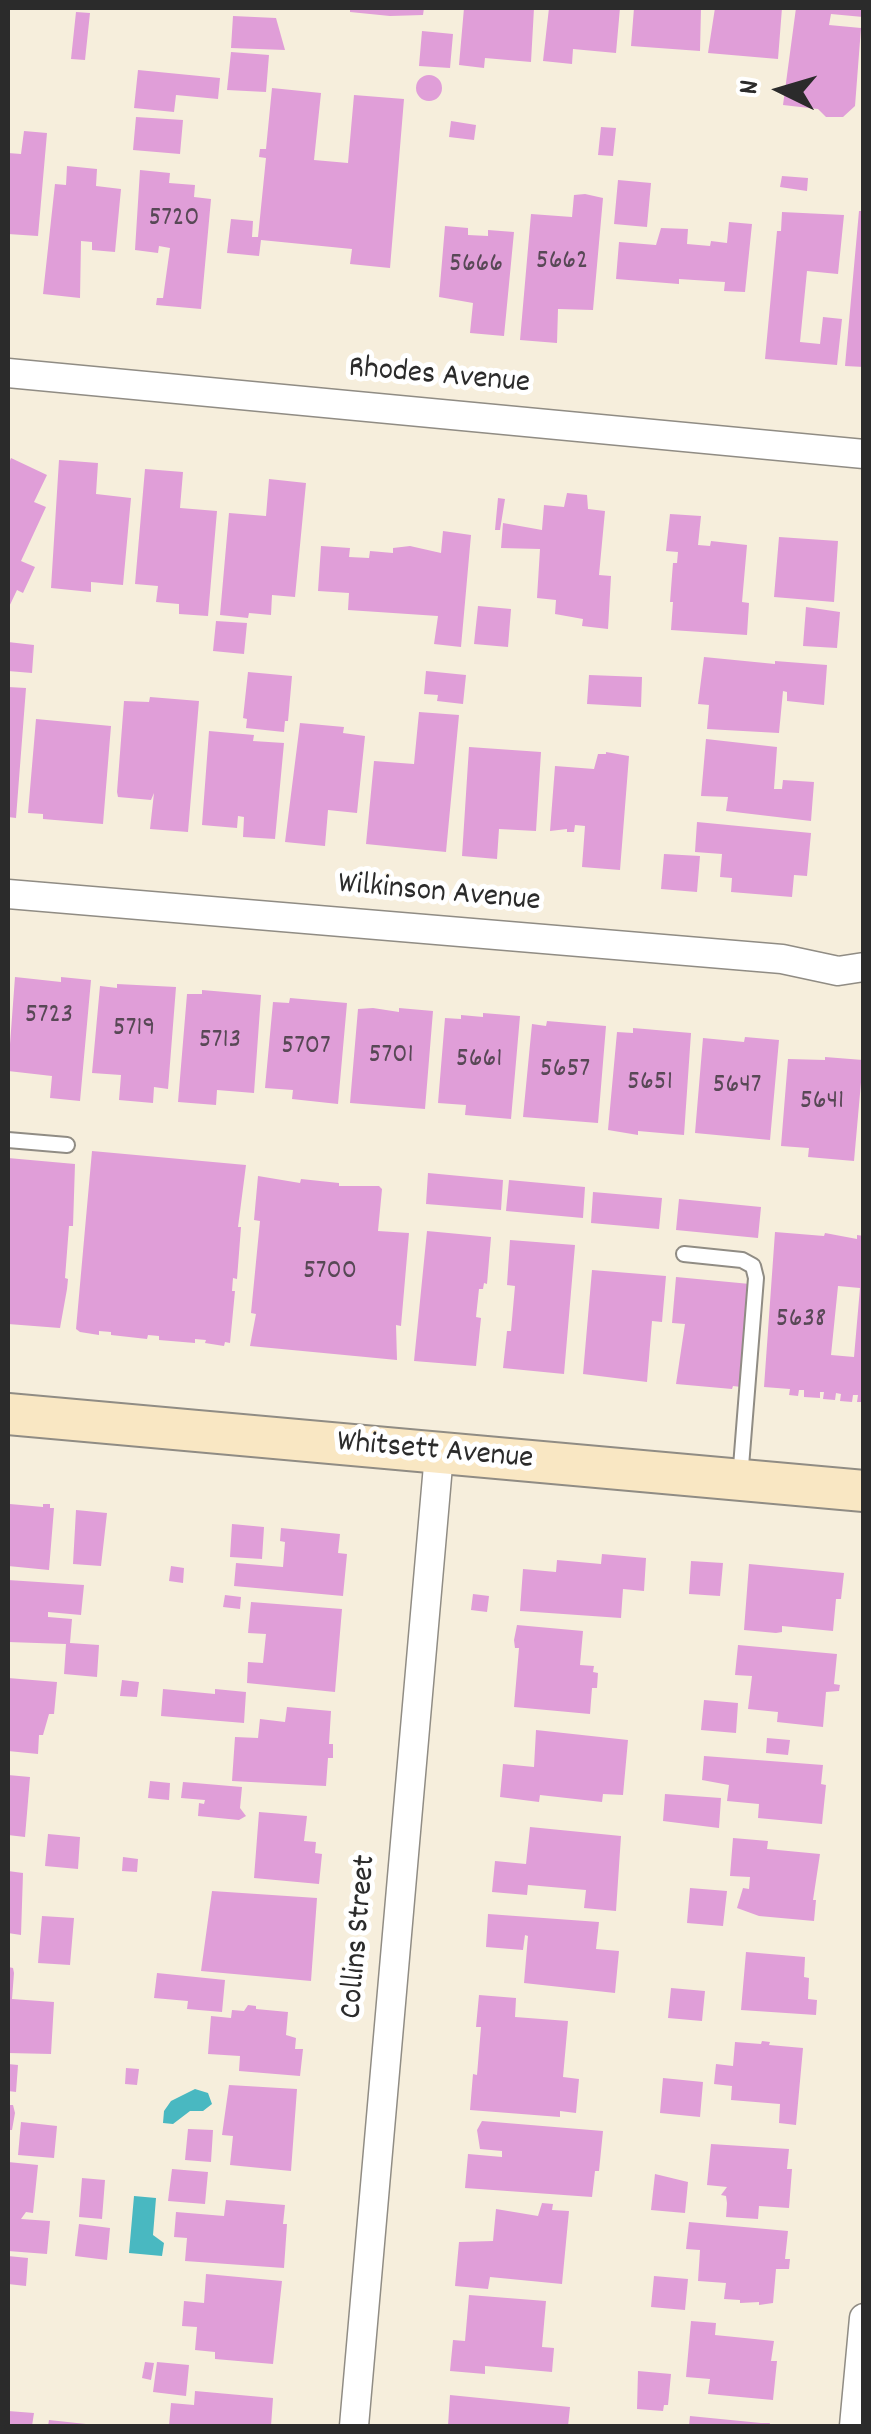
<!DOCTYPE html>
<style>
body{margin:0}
#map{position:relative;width:871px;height:2434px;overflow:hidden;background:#f6eedc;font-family:Dekko,sans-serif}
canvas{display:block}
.frame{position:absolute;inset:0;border:10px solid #2b2b2b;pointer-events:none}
.north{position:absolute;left:731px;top:40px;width:100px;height:100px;-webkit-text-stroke:8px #fff;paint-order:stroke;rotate:275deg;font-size:28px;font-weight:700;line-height:40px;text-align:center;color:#2b2b2b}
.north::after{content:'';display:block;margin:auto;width:35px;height:45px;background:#2b2b2b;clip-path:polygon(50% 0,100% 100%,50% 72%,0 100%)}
</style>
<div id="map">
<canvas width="871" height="2434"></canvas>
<div class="frame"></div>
<div class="north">N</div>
</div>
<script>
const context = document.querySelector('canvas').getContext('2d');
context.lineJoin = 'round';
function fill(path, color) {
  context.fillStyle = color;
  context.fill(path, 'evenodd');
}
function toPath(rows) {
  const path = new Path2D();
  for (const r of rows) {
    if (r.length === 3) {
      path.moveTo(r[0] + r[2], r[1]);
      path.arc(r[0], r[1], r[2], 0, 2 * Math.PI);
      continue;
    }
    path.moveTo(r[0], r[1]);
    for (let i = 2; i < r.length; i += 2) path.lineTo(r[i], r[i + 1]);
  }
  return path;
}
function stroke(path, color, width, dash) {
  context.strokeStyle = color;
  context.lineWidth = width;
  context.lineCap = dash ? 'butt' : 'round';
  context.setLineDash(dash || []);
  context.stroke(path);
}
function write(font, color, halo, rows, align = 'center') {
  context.font = font + ' Dekko,sans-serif';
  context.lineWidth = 10;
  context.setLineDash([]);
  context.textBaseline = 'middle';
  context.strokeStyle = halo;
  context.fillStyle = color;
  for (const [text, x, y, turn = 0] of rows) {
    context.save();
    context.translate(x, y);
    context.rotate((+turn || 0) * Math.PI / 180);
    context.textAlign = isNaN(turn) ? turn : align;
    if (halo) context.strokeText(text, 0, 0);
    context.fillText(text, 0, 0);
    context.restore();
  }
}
fill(toPath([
 [195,2089,208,2093,212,2104,203,2111,190,2111,173,2124,163,2123,164,2111,171,2101],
 [134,2196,156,2198,153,2235,164,2243,162,2256,129,2253]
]), '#49b8c1');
fill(toPath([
 [350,8,424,8,423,15,390,16,350,12],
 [464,8,534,8,531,62,485,58,484,68,459,65],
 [549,8,620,8,616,53,573,49,572,64,543,61],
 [634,8,701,8,700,51,631,46],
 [715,8,782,8,778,59,708,53],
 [796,8,864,8,863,17,831,14,829,25,861,28,855,106,843,117,826,117,818,109,783,105],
 [76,12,90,13,85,60,71,59],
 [233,16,276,18,285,50,231,48],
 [422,31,453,34,450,68,419,66],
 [231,52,269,55,266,92,227,90],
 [138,70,220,78,218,99,176,95,174,112,134,108],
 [429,88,13],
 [272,88,321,93,314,160,348,163,354,95,404,99,390,268,350,264,352,249,261,240,259,256,227,253,231,219,253,221,252,237,258,237,266,158,259,157,260,149,266,149],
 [136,117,183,120,180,154,133,150],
 [451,121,476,125,474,140,449,137],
 [601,127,616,128,613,156,598,155],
 [24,131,47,133,38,236,8,234,8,153,21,154],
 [67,166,97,169,96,186,121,189,115,252,92,250,92,242,81,241,80,298,43,294,55,184,66,185],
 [140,170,170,173,169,183,195,185,194,197,211,199,201,309,156,305,157,298,163,298,170,248,159,246,158,253,135,250],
 [782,176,808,178,807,191,780,187],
 [618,180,651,183,647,227,614,224],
 [585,194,603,198,593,310,558,309,557,343,520,340,531,214,572,217,574,195],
 [859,211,864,211,864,367,845,366],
 [782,212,844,215,838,274,807,271,800,342,820,344,823,317,842,319,837,365,765,359,777,231,781,231],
 [729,222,752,224,745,292,724,291,725,282,679,279,679,284,616,279,619,242,656,245,661,228,688,229,687,244,710,246,711,241,727,243],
 [445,226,468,228,468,235,488,236,488,230,514,232,504,336,470,333,473,303,439,297],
 [11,458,47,475,34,502,46,507,21,561,35,567,23,593,17,590,8,609,8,466],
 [59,460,98,463,96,494,131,498,123,585,91,582,91,592,51,588],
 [145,469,183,472,180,508,217,511,208,616,179,614,179,604,156,602,158,586,135,584],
 [269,479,306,483,295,597,272,595,271,615,249,613,248,618,220,615,229,513,266,516],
 [567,493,587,495,588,509,605,511,599,575,611,576,608,629,582,626,583,619,555,614,556,600,537,598,540,549,501,548,503,523,542,530,544,505,564,507],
 [498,498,505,499,500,530,495,530],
 [670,514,701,516,698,545,710,546,711,541,747,545,742,602,749,603,747,635,671,630,673,602,670,602,673,563,677,563,678,552,666,551],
 [443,531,471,535,461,647,434,644,438,616,348,610,349,593,318,591,321,546,350,548,349,557,369,558,370,551,393,553,393,548,410,546,441,553],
 [779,537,838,541,834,602,774,597],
 [478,606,511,609,508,647,474,644],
 [806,607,840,612,837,648,803,646],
 [216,621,247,623,244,654,213,651],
 [8,642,34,645,32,673,8,671],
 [704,657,775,664,775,661,827,665,824,705,787,701,787,692,783,691,779,733,707,729,709,705,698,704],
 [426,671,466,675,463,704,437,701,438,695,424,694],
 [248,672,292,676,288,721,285,721,284,732,246,728,247,719,243,718],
 [589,675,642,677,641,707,587,704],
 [8,687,26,688,16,818,8,817],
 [150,697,199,701,188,832,150,829,154,793,151,800,118,797,117,792,124,701,149,702],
 [419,712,459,715,446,852,366,844,374,761,414,764],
 [36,719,111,726,103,824,43,819,43,814,28,813],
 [300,723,344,727,343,733,365,736,357,813,328,810,325,846,285,842],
 [209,731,254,735,253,741,284,743,275,839,243,837,244,817,238,816,237,828,202,825],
 [706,739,777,747,774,789,782,789,783,780,814,782,811,821,726,811,728,797,701,796],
 [469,747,541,752,536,831,499,829,497,859,462,856],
 [606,752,629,756,620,870,582,867,585,826,575,825,574,832,567,832,567,829,550,831,555,766,594,769,598,754,606,754],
 [697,822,811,833,807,876,794,875,792,897,731,892,732,878,720,877,722,854,695,852],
 [664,854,700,856,697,892,661,889],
 [15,977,61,982,61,977,91,980,80,1101,50,1098,52,1076,8,1071],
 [117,984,176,987,168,1089,154,1087,153,1103,119,1100,121,1075,92,1073,100,986,117,988],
 [202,990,261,995,254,1093,217,1090,216,1105,178,1102,187,994,202,994],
 [290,998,347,1003,338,1104,292,1099,293,1090,265,1088,273,1002,289,1003],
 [373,1008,399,1012,399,1008,433,1011,425,1109,350,1103,358,1009],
 [483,1013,520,1016,511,1119,465,1115,466,1105,438,1103,445,1018,461,1019,461,1015,483,1017],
 [547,1021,606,1026,598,1123,523,1117,532,1024,546,1026],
 [633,1028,691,1033,684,1135,638,1131,638,1135,608,1130,617,1032,633,1033],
 [745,1037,779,1040,770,1140,695,1133,703,1038,744,1042],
 [825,1057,863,1060,854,1161,808,1157,809,1148,781,1146,788,1059,825,1060],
 [92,1151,246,1165,238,1227,241,1227,237,1279,233,1278,232,1291,235,1291,230,1343,225,1342,224,1346,205,1343,206,1340,195,1339,195,1343,159,1340,159,1336,148,1335,147,1339,111,1335,111,1332,99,1331,99,1335,80,1332,76,1329],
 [8,1158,75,1164,73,1226,69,1226,65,1278,68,1279,67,1289,60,1328,8,1324],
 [428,1173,503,1180,501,1210,426,1204],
 [258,1176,300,1183,301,1179,339,1183,339,1186,379,1186,382,1189,378,1231,409,1233,401,1326,396,1325,397,1360,250,1346,256,1314,251,1313,260,1221,254,1220],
 [509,1180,585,1187,583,1218,506,1211],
 [593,1192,662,1198,659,1229,591,1223],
 [679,1199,761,1207,758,1238,676,1230],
 [427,1231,491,1237,487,1284,484,1283,483,1289,479,1289,476,1317,481,1318,476,1366,414,1361],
 [775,1232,824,1236,825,1233,857,1239,857,1235,864,1236,864,1402,857,1402,858,1395,853,1395,852,1402,840,1401,841,1394,836,1393,835,1400,823,1399,824,1392,820,1392,820,1398,804,1397,804,1390,799,1390,798,1396,789,1395,790,1389,764,1387],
 [838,1286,860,1288,854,1357,831,1355],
 [510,1240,575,1245,564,1374,503,1368,507,1331,511,1331,515,1286,507,1285],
 [592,1270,666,1276,662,1322,652,1321,647,1382,583,1374],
 [676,1277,750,1284,741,1387,733,1386,732,1389,676,1384,685,1324,672,1323],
 [10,1504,43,1507,43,1504,50,1504,50,1508,54,1508,49,1570,8,1566],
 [76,1510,107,1513,101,1566,73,1564],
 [232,1524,264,1527,262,1559,230,1557],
 [281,1528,340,1534,338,1553,347,1554,343,1596,234,1586,236,1563,283,1567,285,1542,280,1541],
 [602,1554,646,1558,644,1591,623,1589,621,1618,520,1611,523,1569,556,1572,557,1560,601,1564],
 [691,1561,723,1563,720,1596,689,1594],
 [749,1564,844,1573,841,1599,836,1599,833,1631,782,1626,782,1632,776,1633,744,1630],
 [171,1566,184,1568,183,1583,169,1581],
 [8,1580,84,1585,81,1615,48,1612,48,1617,72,1619,70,1643,99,1645,97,1677,64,1674,66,1644,8,1642],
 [473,1594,489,1596,487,1612,471,1610],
 [225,1595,241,1597,240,1609,223,1607],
 [251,1602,342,1609,335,1692,247,1683,248,1662,263,1663,266,1634,248,1633],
 [517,1625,583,1631,580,1665,594,1666,593,1672,598,1673,597,1688,592,1688,590,1714,514,1707,519,1648,515,1648,514,1640],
 [738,1645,837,1654,834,1684,840,1685,839,1691,826,1692,823,1727,777,1722,778,1712,748,1709,752,1676,735,1675],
 [8,1678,57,1682,54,1714,49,1714,43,1735,39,1735,38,1754,8,1751],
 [122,1680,139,1682,137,1697,120,1696],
 [163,1689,215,1694,215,1689,246,1692,244,1723,161,1716],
 [704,1700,738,1703,736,1733,701,1730],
 [287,1707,331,1711,329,1744,333,1744,333,1758,328,1758,326,1786,232,1781,235,1737,258,1738,260,1719,285,1722],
 [536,1730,628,1740,623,1795,603,1794,602,1802,540,1795,539,1802,500,1797,503,1764,534,1767],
 [767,1738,790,1740,788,1755,766,1753],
 [704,1756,823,1765,821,1784,826,1785,822,1824,758,1818,759,1804,727,1801,729,1785,702,1780],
 [8,1775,30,1777,25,1837,8,1835],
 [150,1781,170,1783,169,1800,148,1798],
 [183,1782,242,1787,240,1808,246,1816,239,1820,198,1816,199,1803,204,1804,205,1800,181,1798],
 [665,1794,721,1798,719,1828,663,1821],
 [259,1812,307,1816,304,1841,316,1842,315,1853,322,1854,319,1884,254,1878],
 [530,1827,621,1836,616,1911,584,1908,586,1890,528,1885,527,1895,492,1892,495,1861,526,1864],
 [48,1834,80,1837,78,1869,45,1866],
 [733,1838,768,1841,767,1849,820,1854,813,1900,816,1900,814,1921,759,1916,737,1908,743,1888,749,1889,750,1877,730,1876],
 [123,1857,138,1859,137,1872,122,1871],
 [8,1871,23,1873,21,1935,8,1933],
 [690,1888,727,1891,723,1926,687,1923],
 [212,1891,317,1898,311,1981,201,1971],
 [488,1914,599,1922,596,1949,619,1951,615,1993,524,1983,528,1936,525,1935,523,1950,486,1947],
 [42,1916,74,1918,70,1965,38,1963],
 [746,1952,805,1957,804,1977,809,1978,808,1999,817,2000,816,2015,741,2010],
 [8,1967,13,1968,14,1973,12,1999,54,2002,51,2054,8,2053],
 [157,1973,225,1980,222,2012,187,2009,188,2001,154,1998],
 [671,1988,705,1991,702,2021,668,2018],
 [479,1995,516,1998,515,2017,568,2021,563,2077,579,2079,576,2113,560,2111,560,2117,470,2110,473,2074,477,2075,481,2027,476,2027],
 [248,2005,256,2006,256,2009,288,2012,286,2035,296,2038,295,2049,303,2049,300,2076,239,2071,240,2056,208,2054,211,2016,231,2018,232,2010,244,2011],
 [762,2041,770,2042,769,2045,803,2048,796,2125,779,2123,780,2104,731,2100,732,2086,714,2084,716,2064,733,2066,735,2042,761,2044],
 [8,2064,18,2065,16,2092,8,2091],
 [126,2068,139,2069,137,2085,125,2084],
 [663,2078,703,2082,700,2117,660,2113],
 [229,2085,297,2089,291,2171,230,2165,233,2136,222,2135],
 [8,2105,13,2105,15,2113,12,2130,8,2130],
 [482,2121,603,2131,599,2171,595,2171,592,2197,465,2188,468,2154,502,2157,502,2151,480,2149,477,2130],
 [21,2122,57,2126,54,2158,18,2155],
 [188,2129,213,2130,211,2162,185,2160],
 [711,2144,789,2149,787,2169,792,2169,789,2208,759,2206,758,2219,726,2217,727,2203,726,2196,721,2195,727,2187,707,2185],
 [8,2162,38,2165,33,2213,26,2212,21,2219,50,2221,47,2254,8,2251],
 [172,2169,208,2172,205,2204,168,2201],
 [655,2174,688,2182,685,2213,651,2210],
 [82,2178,105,2180,102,2219,79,2217],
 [226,2200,285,2205,283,2224,287,2224,284,2268,185,2261,187,2238,174,2237,176,2212,224,2216],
 [542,2203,553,2204,552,2210,569,2211,562,2284,490,2277,488,2289,455,2286,459,2242,493,2241,496,2209,538,2216],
 [689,2222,788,2231,785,2259,790,2259,789,2269,776,2269,773,2303,759,2305,759,2302,740,2303,740,2300,724,2299,726,2283,698,2281,700,2250,686,2249],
 [79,2224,110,2228,107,2260,75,2256],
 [8,2256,28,2258,26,2286,8,2284],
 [206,2274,282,2281,273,2364,215,2359,215,2352,195,2350,197,2327,182,2326,184,2301,204,2303],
 [654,2276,688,2279,685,2310,651,2307],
 [469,2295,546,2301,542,2347,554,2348,552,2372,485,2366,485,2374,450,2371,453,2340,465,2341],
 [691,2321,716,2323,715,2335,774,2341,771,2361,777,2361,773,2400,708,2394,710,2379,686,2377],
 [145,2362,154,2363,151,2380,142,2378],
 [157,2362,189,2365,186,2396,153,2392],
 [638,2371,671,2374,668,2405,664,2405,663,2411,637,2409],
 [195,2391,273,2398,271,2426,169,2426,171,2403,194,2405],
 [450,2395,570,2407,568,2426,448,2426],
 [8,2411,34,2413,32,2426,8,2426],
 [690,2416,761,2423,770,2423,769,2426,689,2426],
 [49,2420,86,2424,86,2426,48,2426]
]), '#e09ed8');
const lane = toPath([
 [8,1140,67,1145],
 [684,1254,742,1260,753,1266,756,1278,740,1479]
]);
const street = toPath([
 [8,373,864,454],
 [8,894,782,959,838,971,864,967],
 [354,2426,439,1454],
 [854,2426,864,2318]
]);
const secondary = toPath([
 [8,1414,864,1491]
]);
stroke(lane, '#908c84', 18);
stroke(street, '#908c84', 31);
stroke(secondary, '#908c84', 44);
stroke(lane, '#fff', 14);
stroke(street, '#fff', 28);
stroke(secondary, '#f9e7c3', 40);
write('28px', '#584856', null, [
 ["5720",174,220],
 ["5662",562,263],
 ["5666",476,266],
 ["5723",49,1017],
 ["5719",134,1030],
 ["5713",220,1042],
 ["5707",306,1048],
 ["5701",391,1057],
 ["5661",479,1061],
 ["5657",565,1071],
 ["5651",650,1084],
 ["5647",737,1087],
 ["5641",822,1103],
 ["5700",330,1273],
 ["5638",801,1321]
]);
write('32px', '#2b2b2b', '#fff', [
 ["Rhodes Avenue",439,378,5],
 ["Wilkinson Avenue",439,895,5],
 ["Whitsett Avenue",435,1453,5],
 ["Collins Street",361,1937,-85]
]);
</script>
